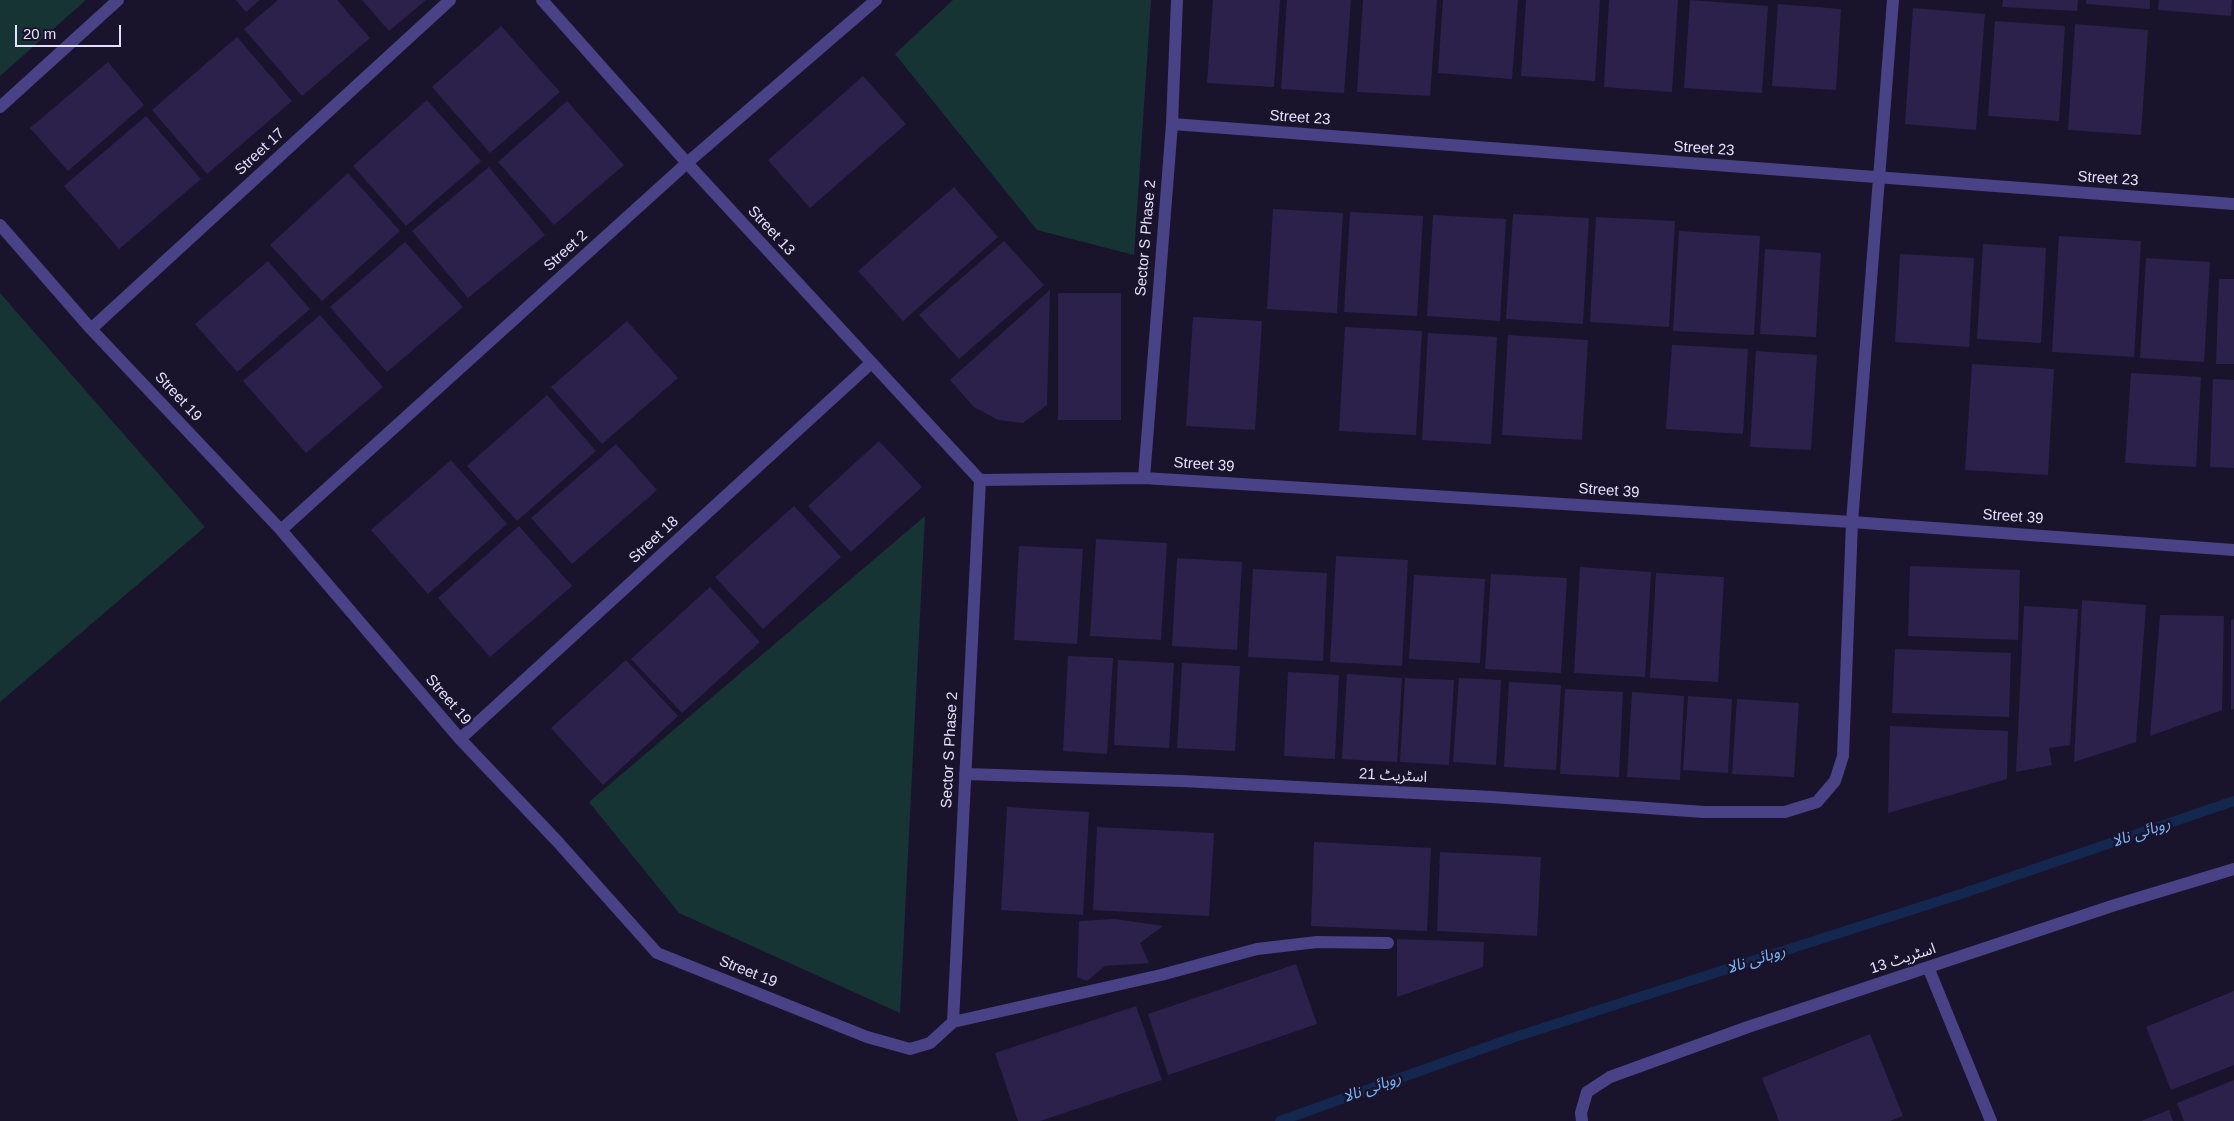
<!DOCTYPE html>
<meta charset="utf-8">
<style>
body{margin:0}
#map{position:relative;width:2234px;height:1121px;overflow:hidden;background:#19142b;font-family:Arial,sans-serif}
canvas{display:block}
.scale{position:absolute;left:15px;top:25px;width:106px;height:22px;box-sizing:border-box;border:2px solid #e5e0fd;border-top:0;padding-left:6px;font-size:15px;line-height:18px;white-space:nowrap;color:#e5e0fd;-webkit-text-stroke:4px #19142b;paint-order:stroke}
</style>
<div id="map">
<canvas width="2234" height="1121"></canvas>
<div class="scale">20 m</div>
</div>
<script>
const context = document.querySelector('canvas').getContext('2d');
context.lineJoin = 'round';
function fill(path, color) {
  context.fillStyle = color;
  context.fill(path, 'evenodd');
}
function toPath(rows) {
  const path = new Path2D();
  for (const r of rows) {
    path.moveTo(r[0], r[1]);
    for (let i = 2; i < r.length; i += 2) path.lineTo(r[i], r[i + 1]);
  }
  return path;
}
function stroke(path, color, width, dash) {
  context.strokeStyle = color;
  context.lineWidth = width;
  context.lineCap = dash ? 'butt' : 'round';
  context.setLineDash(dash || []);
  context.stroke(path);
}
function write(font, color, halo, rows, align = 'center') {
  context.font = font + ' Arial,"Noto Sans Arabic",sans-serif';
  context.lineWidth = 5;
  context.setLineDash([]);
  context.textBaseline = 'middle';
  context.strokeStyle = halo;
  context.fillStyle = color;
  for (const [text, x, y, turn = 0] of rows) {
    context.save();
    context.translate(x, y);
    context.rotate((+turn || 0) * Math.PI / 180);
    context.textAlign = isNaN(turn) ? turn : align;
    if (halo) context.strokeText(text, 0, 0);
    context.fillText(text, 0, 0);
    context.restore();
  }
}
fill(toPath([
 [0,0,86,0,0,76],
 [953,0,1151,0,1134,255,1037,230,895,54],
 [0,293,205,527,0,702],
 [925,516,900,1013,679,913,589,802]
]), '#173435');
stroke(toPath([
 [1280,1121,1515,1037,1961,894,2234,801]
]), '#14274f', 10);
fill(toPath([
 [236,0,260,0,246,12],
 [278,0,337,0,370,38,302,96,244,29],
 [362,0,426,0,389,31],
 [1213,0,1280,0,1274,87,1207,83],
 [1287,0,1351,0,1344,93,1281,89],
 [1363,0,1437,0,1430,96,1357,92],
 [1443,0,1518,0,1512,79,1438,73],
 [1526,0,1600,0,1595,81,1521,76],
 [1609,0,1678,0,1672,92,1604,87],
 [1690,0,1768,6,1762,93,1684,88],
 [2003,0,2078,0,2077,11,2002,7],
 [2086,0,2150,0,2150,9,2086,4],
 [2159,0,2232,0,2231,16,2158,10],
 [1778,4,1841,9,1836,90,1772,86],
 [1913,8,1985,14,1976,130,1905,124],
 [1995,21,2065,26,2059,121,1988,116],
 [2075,24,2148,30,2141,135,2068,130],
 [501,26,560,92,490,153,432,87],
 [237,37,292,101,207,174,152,110],
 [108,62,144,105,68,171,30,128],
 [863,76,906,124,810,208,768,160],
 [427,100,481,161,406,226,353,166],
 [567,101,624,165,554,225,498,162],
 [146,116,201,179,119,249,64,186],
 [489,167,545,235,468,298,412,231],
 [348,173,400,231,322,301,270,245],
 [954,187,998,237,903,321,858,271],
 [1273,209,1343,213,1337,313,1267,309],
 [1350,212,1423,216,1417,316,1344,312],
 [1513,214,1589,218,1583,324,1506,319],
 [1433,215,1506,219,1500,321,1427,316],
 [1596,217,1675,221,1669,327,1590,322],
 [1679,231,1760,236,1754,335,1673,331],
 [2059,236,2141,241,2134,357,2052,352],
 [1004,241,1044,285,959,359,919,315],
 [405,242,463,307,387,372,330,307],
 [1983,244,2046,248,2041,343,1977,339],
 [1765,249,1821,253,1816,337,1760,334],
 [1900,254,1974,258,1969,347,1895,342],
 [2146,258,2210,262,2204,362,2140,358],
 [268,261,310,309,237,372,195,324],
 [2219,279,2234,279,2234,364,2216,364],
 [1050,290,1047,405,1023,423,998,420,974,407,950,380],
 [1058,293,1121,293,1121,420,1058,420],
 [320,315,383,387,306,453,243,381],
 [1193,317,1262,321,1255,430,1186,426],
 [627,321,678,378,602,444,551,387],
 [1345,327,1422,331,1416,435,1339,431],
 [1428,333,1497,337,1491,444,1422,440],
 [1508,335,1588,340,1582,440,1502,435],
 [1672,345,1748,349,1743,434,1666,429],
 [1756,351,1817,355,1811,450,1750,447],
 [1972,364,2054,369,2048,475,1965,470],
 [2131,373,2201,377,2196,467,2125,463],
 [2213,379,2234,380,2234,468,2210,467],
 [547,395,596,451,517,521,467,466],
 [879,441,922,487,851,552,808,506],
 [616,444,657,490,572,564,531,518],
 [451,460,507,524,428,594,371,530],
 [794,506,841,557,763,629,715,577],
 [519,526,572,586,490,657,438,598],
 [1096,539,1167,543,1161,640,1090,636],
 [1019,546,1083,549,1077,644,1014,640],
 [1336,556,1408,560,1402,666,1330,662],
 [1177,558,1242,562,1237,650,1172,646],
 [1910,566,2020,570,2018,640,1908,636],
 [1580,567,1651,572,1645,677,1574,673],
 [1253,569,1327,573,1323,661,1248,657],
 [1656,573,1724,577,1718,682,1650,678],
 [1491,574,1567,578,1561,673,1485,669],
 [1414,575,1485,579,1480,663,1409,659],
 [710,587,760,642,682,713,631,659],
 [2082,600,2146,605,2136,742,2074,762],
 [2024,606,2078,609,2070,745,2049,748,2052,765,2016,772],
 [2160,615,2224,616,2222,710,2150,736],
 [2234,619,2234,709,2231,710,2231,620],
 [1895,649,2011,653,2009,717,1892,713],
 [1068,656,1113,658,1107,754,1063,751],
 [626,660,678,716,603,785,551,728],
 [1118,660,1174,663,1169,748,1114,745],
 [1182,663,1240,666,1235,751,1177,748],
 [1288,672,1339,675,1335,759,1284,756],
 [1347,674,1402,678,1397,762,1342,759],
 [1405,678,1454,680,1449,765,1400,762],
 [1459,678,1501,680,1496,765,1453,762],
 [1509,682,1561,685,1556,770,1504,767],
 [1565,689,1623,692,1619,777,1560,774],
 [1632,692,1684,696,1680,780,1627,777],
 [1688,696,1732,699,1728,773,1683,770],
 [1737,699,1799,703,1794,777,1732,774],
 [1890,726,2008,731,2007,779,1888,813],
 [1007,807,1089,812,1083,915,1001,910],
 [1097,827,1214,833,1209,916,1093,910],
 [1314,842,1431,848,1427,931,1311,926],
 [1440,852,1541,857,1537,936,1437,931],
 [1115,919,1163,926,1140,943,1149,963,1105,966,1087,981,1077,977,1079,921],
 [1397,939,1484,942,1483,967,1397,997],
 [1296,964,1317,1024,1168,1075,1148,1014],
 [2234,991,2234,1065,2171,1090,2146,1027],
 [1136,1006,1162,1080,1040,1121,1018,1121,995,1053],
 [1870,1034,1903,1116,1890,1121,1779,1121,1762,1078],
 [2234,1080,2234,1121,2184,1121,2177,1103],
 [2169,1110,2173,1121,2141,1121]
]), '#2c214b');
stroke(toPath([
 [542,0,687,163,980,480],
 [0,107,118,0],
 [1172,124,2234,204],
 [0,225,91,329,281,530,460,739,557,841,657,953,867,1037,910,1049,930,1043,953,1022],
 [91,329,450,0],
 [1144,478,1172,124,1177,0],
 [980,480,1144,478,1852,522,2234,550],
 [281,530,687,163,876,0],
 [460,739,870,364],
 [965,774,1182,781,1492,797,1704,812,1785,812,1817,802,1835,781,1843,756,1852,522,1893,0],
 [1928,967,1991,1121],
 [953,1022,980,480],
 [953,1022,1161,975,1257,949,1317,942,1388,943],
 [1582,1121,1581,1113,1587,1092,1610,1077,1748,1027,2115,905,2234,869]
]), '#494287', 12);
write('15px', '#e5e0fd', '#19142b', [
 ["Street 23",1300,118,4],
 ["Street 23",1704,149,4],
 ["Street 17",260,152,-43],
 ["Street 23",2108,179,4],
 ["Street 13",771,231,47],
 ["Sector S Phase 2",1146,238,-85],
 ["Street 2",566,251,-42],
 ["Street 19",178,397,47],
 ["Street 39",1204,465,4],
 ["Street 39",1609,491,4],
 ["Street 39",2013,517,4],
 ["Street 18",654,540,-43],
 ["Street 19",448,700,49],
 ["Sector S Phase 2",950,750,-87],
 ["اسٹریٹ 21",1393,776,3],
 ["اسٹریٹ 13",1903,959,-18],
 ["Street 19",748,972,22]
]);
write('italic 16px', '#76b3f5', '#19142b', [
 ["روہائی نالا",2141,833,-19],
 ["روہائی نالا",1756,960,-18],
 ["روہائی نالا",1372,1088,-20]
]);
</script>
